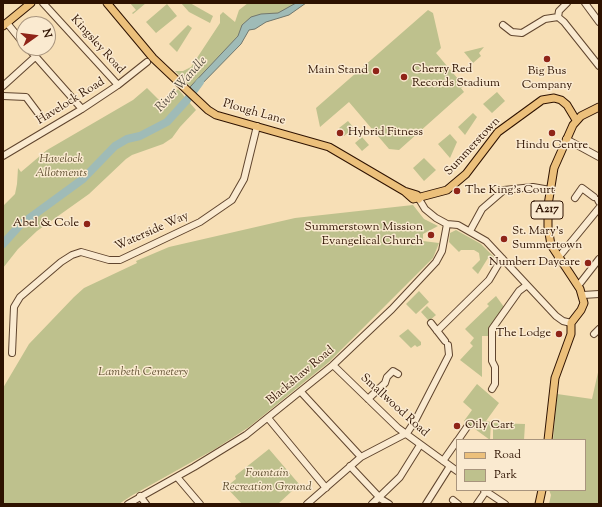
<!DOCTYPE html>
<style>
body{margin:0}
#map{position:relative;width:602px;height:507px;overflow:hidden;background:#f7dfb6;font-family:"Sorts Mill Goudy",serif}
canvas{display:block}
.frame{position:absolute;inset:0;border:4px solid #2e1200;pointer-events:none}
.legend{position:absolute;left:456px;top:439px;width:130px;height:52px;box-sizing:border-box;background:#faead0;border:1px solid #a8947d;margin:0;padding:5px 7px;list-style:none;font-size:12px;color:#2e1200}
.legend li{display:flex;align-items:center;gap:8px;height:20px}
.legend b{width:20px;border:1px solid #a8947d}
.north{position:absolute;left:16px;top:16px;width:40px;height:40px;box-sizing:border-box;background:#faead0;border:1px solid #a8947d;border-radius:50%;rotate:76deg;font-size:11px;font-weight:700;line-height:16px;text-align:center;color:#2e1200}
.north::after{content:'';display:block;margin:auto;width:14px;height:18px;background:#8f2418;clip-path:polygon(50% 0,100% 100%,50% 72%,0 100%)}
</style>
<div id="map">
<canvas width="602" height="507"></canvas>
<div class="frame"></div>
<ul class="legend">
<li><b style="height:5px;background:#ecc07b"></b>Road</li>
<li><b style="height:11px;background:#bec18d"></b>Park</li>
</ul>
<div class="north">N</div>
</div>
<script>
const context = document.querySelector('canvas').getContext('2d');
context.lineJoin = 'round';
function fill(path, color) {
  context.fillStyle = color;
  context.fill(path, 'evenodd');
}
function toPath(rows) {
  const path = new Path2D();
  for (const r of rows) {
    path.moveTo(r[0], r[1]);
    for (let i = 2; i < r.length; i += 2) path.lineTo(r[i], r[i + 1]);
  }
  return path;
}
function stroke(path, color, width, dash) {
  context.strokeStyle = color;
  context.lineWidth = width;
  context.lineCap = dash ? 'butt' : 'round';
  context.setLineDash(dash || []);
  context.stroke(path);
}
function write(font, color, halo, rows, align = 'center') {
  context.font = font + ' "Sorts Mill Goudy",serif';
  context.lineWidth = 3;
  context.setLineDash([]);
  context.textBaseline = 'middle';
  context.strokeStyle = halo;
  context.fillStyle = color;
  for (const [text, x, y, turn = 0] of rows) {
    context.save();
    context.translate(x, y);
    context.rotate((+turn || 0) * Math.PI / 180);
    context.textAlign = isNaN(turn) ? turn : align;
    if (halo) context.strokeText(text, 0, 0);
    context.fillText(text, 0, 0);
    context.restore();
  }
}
fill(toPath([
 [130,3,146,3,133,14,132,13,136,10],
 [181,3,190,3,213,16,210,23,189,12],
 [248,3,306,3,289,15,266,22,255,29,249,30,241,44,195,91,175,71,183,71,191,67,220,23,220,15,223,12,235,22,239,10],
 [167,4,177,16,156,33,146,22],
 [428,10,433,13,441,48,436,53,464,86,461,88,464,92,399,150,389,149,349,102,320,127,316,108],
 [188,25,192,28,177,52,169,44],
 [484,47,479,53,481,56,473,63,464,52],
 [147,88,164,105,178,89,196,110,180,127,172,138,163,144,132,155,126,159,89,194,37,231,18,249,3,268,3,206,15,194,17,184,18,168,21,172,47,150,133,100],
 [497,92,505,101,492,113,483,104],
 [473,113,477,117,465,135,458,127],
 [348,121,354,128,344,136,339,128],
 [450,134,457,142,450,158,438,144],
 [362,137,369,145,362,151,355,143],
 [424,158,436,170,424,181,413,168],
 [413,205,424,219,438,226,423,234,423,241,439,243,433,258,329,362,249,427,215,449,131,496,119,504,3,504,3,388,29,344,74,297,84,288,137,263,136,261,169,247,295,218],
 [456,230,481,244,494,257,495,263,488,258,478,274,472,268,480,260,479,253,474,250,461,250,459,252,449,242,450,233],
 [419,291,429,302,416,314,406,304],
 [496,296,504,307,488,330,488,336,482,336,482,377,460,360,473,346,470,343,474,338,465,329,489,306,487,304],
 [427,306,436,315,429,321,421,312],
 [408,329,421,342,421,345,417,347,415,345,411,348,399,336],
 [599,368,599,504,549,504,551,495,549,490,585,490,585,440,553,440,557,394,592,399],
 [477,384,499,403,486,421,491,422,490,440,464,421,472,410,463,402],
 [493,423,525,424,524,440,493,440],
 [269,449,299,484,293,490,291,490,292,491,278,504,242,504,226,487,236,479,235,476]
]), '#bec18d');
const water = toPath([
 [296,3,306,3,289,15,266,22,255,29,249,30,241,44,195,91,190,87,238,36,242,25,251,17,261,14,278,13,296,3]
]);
fill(water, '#9fbbb7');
stroke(water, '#72776e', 1);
stroke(toPath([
 [3,244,20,225,83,179,115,146,127,139,140,136,167,122,187,100,200,82]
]), '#9fbbb7', 8);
const minor = toPath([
 [43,3,118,85],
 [585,3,599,22],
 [558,17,559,11,567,3],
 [7,23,24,44],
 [503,25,512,32,522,33,545,19,558,17,564,22,599,66],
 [28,48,82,109],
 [3,86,35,57],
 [3,96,26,97,38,113],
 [566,139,599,157],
 [3,156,82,109,118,85,147,62],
 [575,198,582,188,594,197],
 [419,199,425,209,436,218,447,224,458,225,486,241,556,316,563,321,571,323],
 [598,200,599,202],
 [470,231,482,209,504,190,533,187,550,190],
 [558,258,599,208],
 [578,286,599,259],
 [583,295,599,294],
 [431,323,445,341],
 [437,331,489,280,502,258],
 [594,334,599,329],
 [12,353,14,307,20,297,61,262,72,255,81,252,109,260,120,260,200,222,232,200,244,179,257,126],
 [333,365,398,428,457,471],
 [492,389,495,384,495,367,492,361,492,329,519,291,527,285],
 [301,392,361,457],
 [368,399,385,383,387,377,393,371,398,374],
 [268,418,326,488],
 [458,440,467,427],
 [443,461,457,441],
 [350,466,381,499,389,504],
 [177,477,200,504],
 [484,490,505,504],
 [140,496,146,504],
 [453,500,458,504],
 [128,504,194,467,246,435,333,365,392,309,436,262,442,251,447,224],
 [307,504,361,457,407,433,415,421,449,355,448,345],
 [372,504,400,477,420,445],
 [426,504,450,466],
 [477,504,486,491]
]);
const major = toPath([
 [107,3,153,58,208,110,216,115,329,147,404,191,417,195,419,199],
 [3,26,31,3],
 [404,191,413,199,447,190,466,174,498,132,542,100,554,98,561,100,567,105,576,120],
 [548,440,555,378,571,334,571,323,581,310,584,303,580,289,551,245,548,227,548,205,554,168,573,125,581,116,599,107],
 [539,504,542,490]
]);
stroke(minor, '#60452e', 8);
stroke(major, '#2e1200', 9);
stroke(minor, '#faead0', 6);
stroke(major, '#ecc07b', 7);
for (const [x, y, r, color] of [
 [547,59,4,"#8f2418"],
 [376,71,4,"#8f2418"],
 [404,77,4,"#8f2418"],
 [340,133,4,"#8f2418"],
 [552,133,4,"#8f2418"],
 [457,191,4,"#8f2418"],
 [87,224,4,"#8f2418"],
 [431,235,4,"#8f2418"],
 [504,239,4,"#8f2418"],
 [588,263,4,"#8f2418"],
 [559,334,4,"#8f2418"],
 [457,426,4,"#8f2418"]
]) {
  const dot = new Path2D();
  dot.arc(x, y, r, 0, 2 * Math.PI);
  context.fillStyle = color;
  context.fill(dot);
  stroke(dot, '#faead0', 1.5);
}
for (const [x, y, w] of [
 [547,210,32]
]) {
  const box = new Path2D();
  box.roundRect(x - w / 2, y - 9, w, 18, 3);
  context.fillStyle = '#faead0';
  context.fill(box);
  stroke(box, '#2e1200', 1);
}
write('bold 11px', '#2e1200', null, [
 ["A217",547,210]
]);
write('12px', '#2e1200', '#faead0', [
 ["Kingsley Road",97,45,48],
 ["Havelock Road",71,102,-32],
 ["Plough Lane",254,113,16],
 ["Summerstown",473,147,-47],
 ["Waterside Way",152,232,-24],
 ["Blackshaw Road",301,376,-40],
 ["Smallwood Road",394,406,42]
]);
write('12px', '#2e1200', '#faead0', [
 ["Cherry Red",412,70],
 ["Records Stadium",412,84],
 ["Main Stand",368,71,"right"],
 ["Big Bus",547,72,"center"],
 ["Company",547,86,"center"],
 ["Hybrid Fitness",348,133],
 ["Hindu Centre",552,146,"center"],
 ["The King's Court",465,191],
 ["Abel & Cole",79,224,"right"],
 ["Summerstown Mission",423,228,"right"],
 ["Evangelical Church",423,242,"right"],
 ["St. Mary's",512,232],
 ["Summertown",512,246],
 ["Number1 Daycare",580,263,"right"],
 ["The Lodge",551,334,"right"],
 ["Oily Cart",465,426]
], 'left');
write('italic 12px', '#604f31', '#faead0', [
 ["Havelock",61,160],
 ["Allotments",61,174],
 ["Lambeth Cemetery",143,373],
 ["Fountain",267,474],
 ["Recreation Ground",267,488]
]);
write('italic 13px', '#564d40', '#faead0', [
 ["River Wandle",182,85,-48]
]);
</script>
